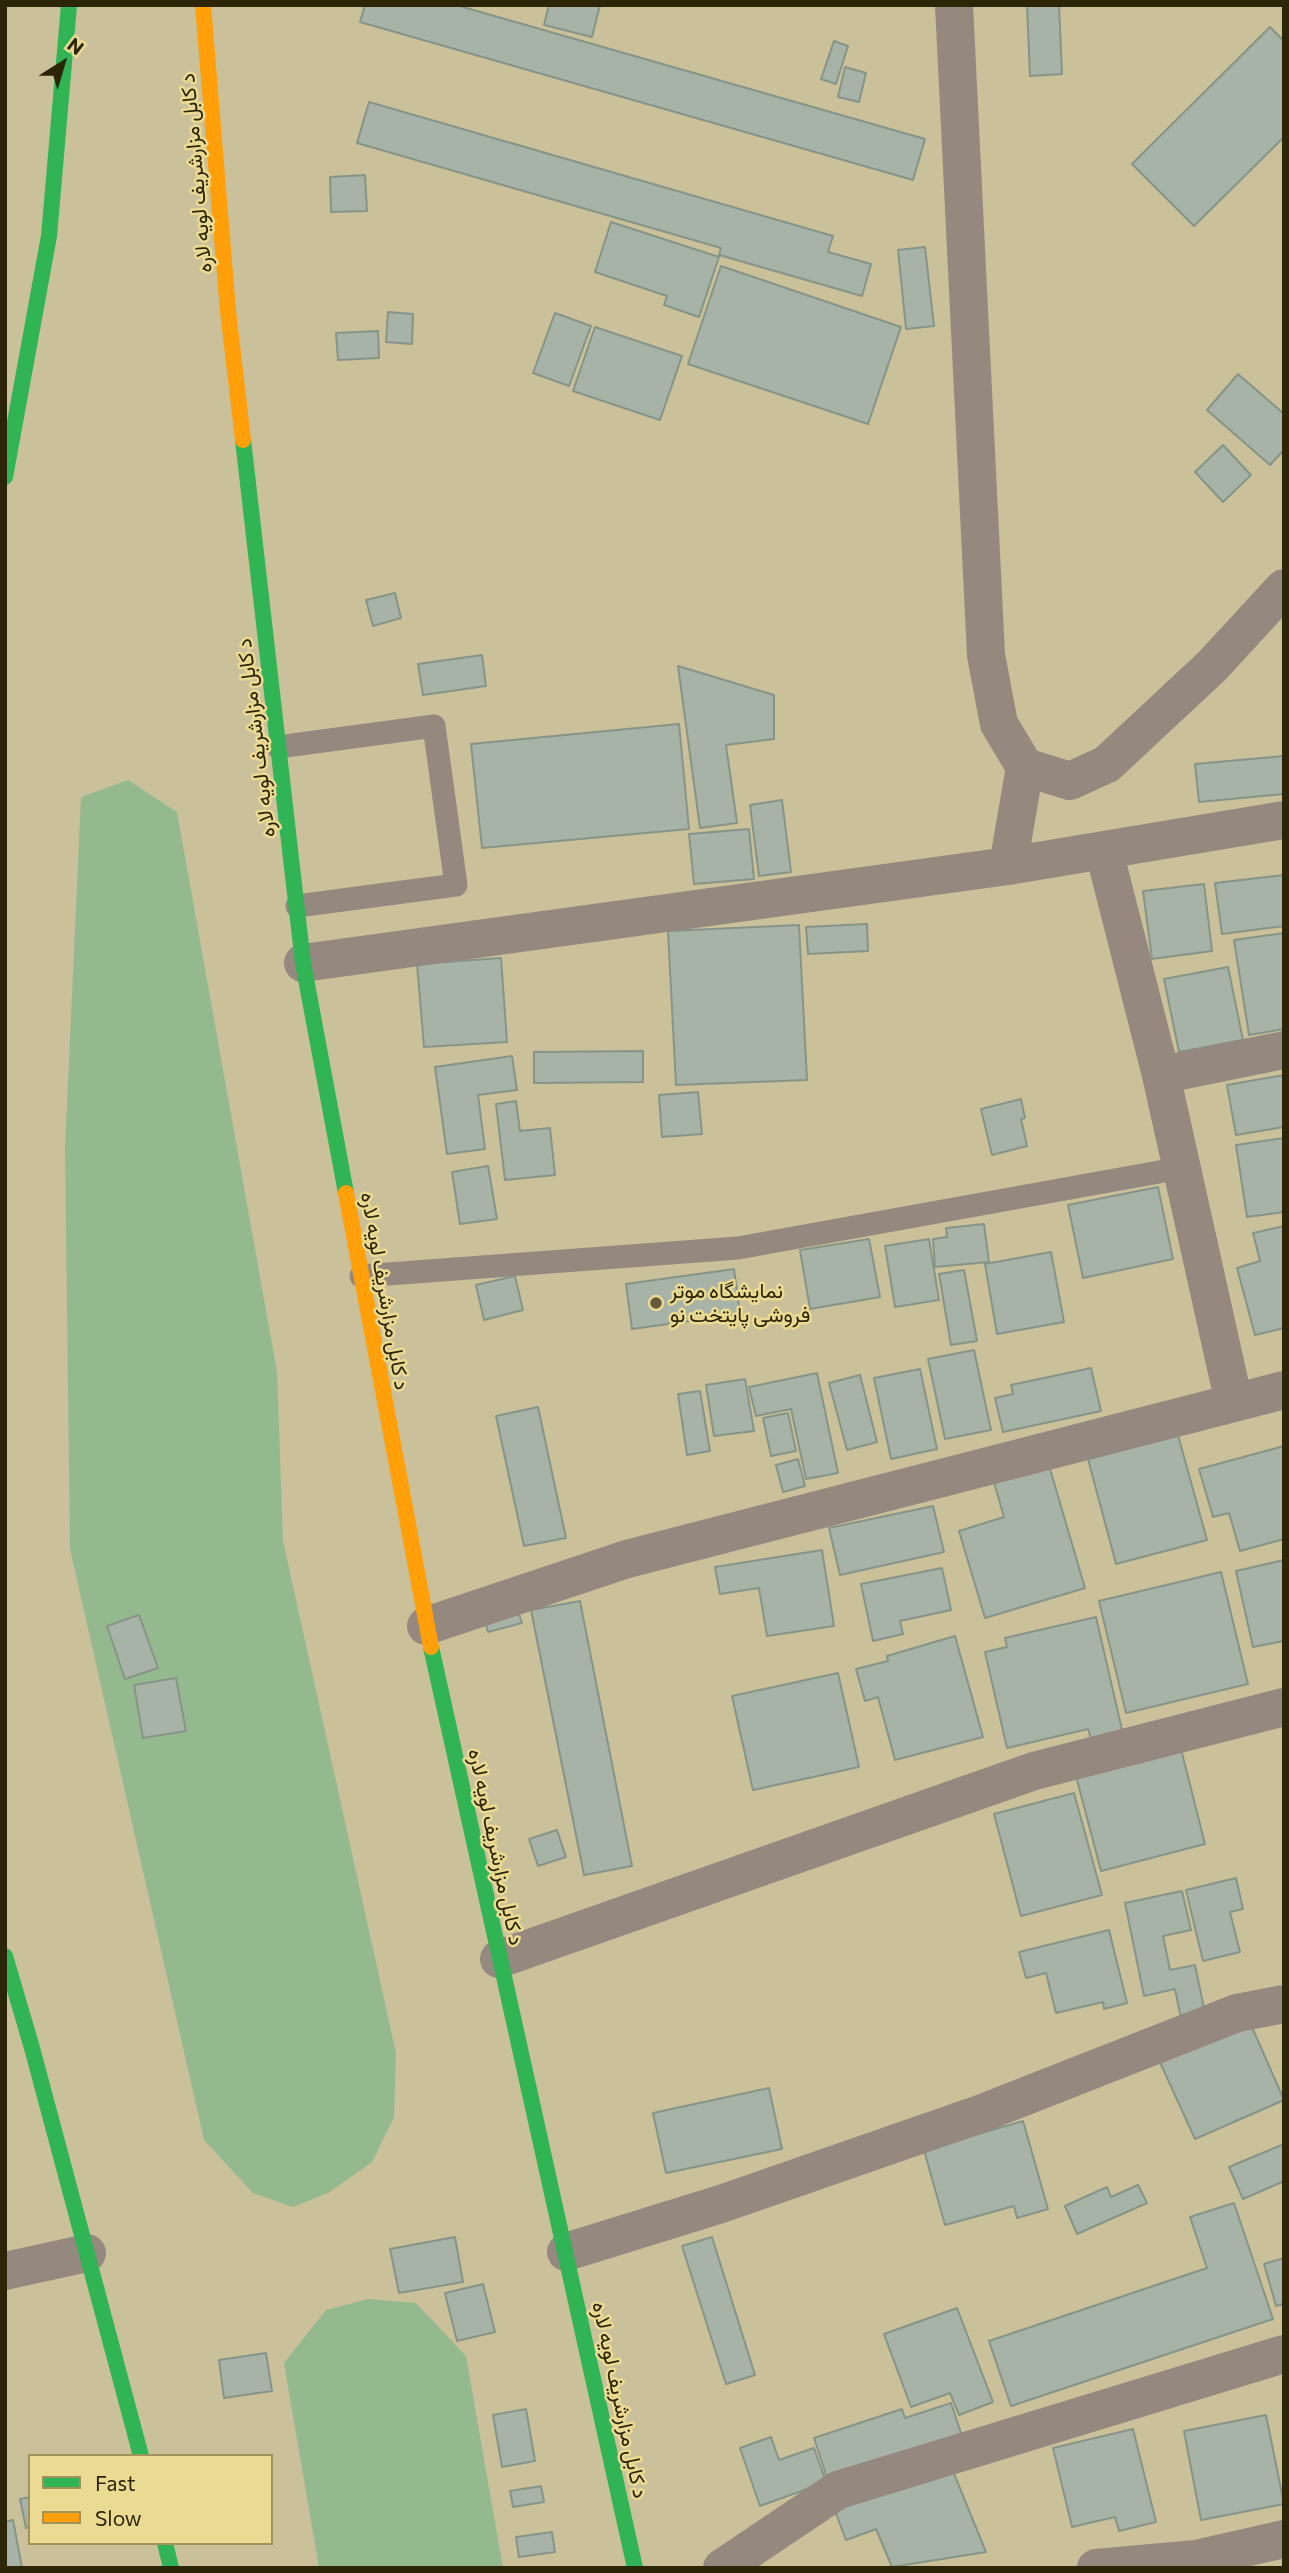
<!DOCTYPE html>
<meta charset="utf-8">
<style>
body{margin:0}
#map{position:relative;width:1289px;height:2573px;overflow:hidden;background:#cac099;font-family:Commissioner,sans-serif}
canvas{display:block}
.frame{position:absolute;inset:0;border:7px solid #2c2507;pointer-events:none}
.legend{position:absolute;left:28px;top:2454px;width:245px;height:91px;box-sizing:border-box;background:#ebda92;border:2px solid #9f925a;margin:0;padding:9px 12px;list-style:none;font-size:21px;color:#2c2507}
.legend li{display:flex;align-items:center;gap:14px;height:35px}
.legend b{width:35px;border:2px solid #9f925a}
.north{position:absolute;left:28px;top:28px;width:70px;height:70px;-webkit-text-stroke:5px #ebda92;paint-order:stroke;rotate:37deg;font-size:19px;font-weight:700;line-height:28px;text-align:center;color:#2c2507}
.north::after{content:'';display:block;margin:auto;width:24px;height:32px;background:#2c2507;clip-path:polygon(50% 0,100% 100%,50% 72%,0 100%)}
</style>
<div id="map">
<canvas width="1289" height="2573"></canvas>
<div class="frame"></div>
<ul class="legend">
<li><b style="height:9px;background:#30b455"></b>Fast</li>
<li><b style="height:9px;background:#ff9f0a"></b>Slow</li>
</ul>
<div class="north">N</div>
</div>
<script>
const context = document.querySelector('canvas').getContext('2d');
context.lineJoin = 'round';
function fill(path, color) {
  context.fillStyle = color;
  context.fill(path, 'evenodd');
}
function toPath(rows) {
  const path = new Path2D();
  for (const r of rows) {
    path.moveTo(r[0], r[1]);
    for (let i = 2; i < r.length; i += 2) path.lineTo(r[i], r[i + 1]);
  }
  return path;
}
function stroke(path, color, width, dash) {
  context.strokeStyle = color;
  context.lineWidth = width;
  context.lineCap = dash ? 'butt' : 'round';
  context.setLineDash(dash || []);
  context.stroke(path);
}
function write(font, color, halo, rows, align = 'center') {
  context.font = font + ' Commissioner,Vazirmatn,sans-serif';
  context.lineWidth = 5;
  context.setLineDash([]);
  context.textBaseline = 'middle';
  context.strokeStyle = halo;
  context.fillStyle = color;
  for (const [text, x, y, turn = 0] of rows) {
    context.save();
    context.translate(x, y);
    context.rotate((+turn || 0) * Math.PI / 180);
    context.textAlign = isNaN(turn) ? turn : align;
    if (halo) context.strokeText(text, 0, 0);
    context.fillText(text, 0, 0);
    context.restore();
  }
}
fill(toPath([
 [128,780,177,812,277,1372,283,1541,396,2053,394,2117,372,2162,328,2193,293,2207,253,2193,204,2140,70,1549,65,1148,81,797],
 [368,2299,416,2303,466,2356,503,2568,319,2568,284,2363,326,2310]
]), '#94b98f');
const building = toPath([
 [365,5,456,5,925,139,913,180,360,22,365,5],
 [549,5,600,5,592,37,544,25,549,5],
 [1027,5,1059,5,1062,74,1030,76,1027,5],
 [1270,27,1284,41,1284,137,1194,226,1132,164,1270,27],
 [834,41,848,46,836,84,821,79,834,41],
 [845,67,866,73,859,102,838,97,845,67],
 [369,102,833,236,828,252,871,264,862,296,719,255,721,248,357,143,369,102],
 [365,175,367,211,331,212,330,177,365,175],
 [611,222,719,257,699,317,664,305,667,296,595,272,611,222],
 [925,247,934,326,906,329,898,250,925,247],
 [721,266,901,327,868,424,688,364,721,266],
 [388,312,413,314,412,344,386,342,388,312],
 [555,313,591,326,569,386,533,373,555,313],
 [595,327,682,356,660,420,573,391,595,327],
 [378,331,379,358,338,360,336,333,378,331],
 [1238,374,1284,414,1284,450,1270,465,1207,410,1238,374],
 [1223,445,1251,475,1223,502,1195,472,1223,445],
 [395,593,401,618,373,626,366,600,395,593],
 [482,655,486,686,423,695,418,664,482,655],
 [678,666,774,695,774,739,726,745,737,823,700,828,678,666],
 [679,724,689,829,482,848,471,744,679,724],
 [1284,756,1284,794,1199,802,1195,764,1284,756],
 [782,800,791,872,759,876,750,805,782,800],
 [749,829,754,879,694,884,689,834,749,829],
 [1284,875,1284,926,1222,934,1215,883,1284,875],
 [1204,884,1212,951,1152,959,1143,891,1204,884],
 [867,924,868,951,808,954,806,927,867,924],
 [799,925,807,1080,676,1085,668,931,799,925],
 [1284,933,1284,1029,1249,1035,1234,940,1284,933],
 [501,958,507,1042,424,1047,417,964,501,958],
 [1228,967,1243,1040,1179,1052,1164,979,1228,967],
 [643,1051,643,1082,534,1083,534,1052,643,1051],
 [512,1056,517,1090,478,1095,485,1149,447,1154,435,1067,512,1056],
 [1284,1075,1284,1127,1236,1135,1227,1085,1284,1075],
 [698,1092,702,1134,662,1137,659,1095,698,1092],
 [1021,1099,1025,1118,1021,1119,1027,1146,992,1155,981,1109,1021,1099],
 [516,1101,520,1131,550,1128,555,1175,505,1180,496,1104,516,1101],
 [1284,1138,1284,1212,1247,1217,1236,1145,1284,1138],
 [488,1166,497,1219,460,1224,452,1172,488,1166],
 [1158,1187,1173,1259,1083,1278,1068,1205,1158,1187],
 [984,1224,989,1262,935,1267,933,1239,947,1237,946,1228,984,1224],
 [1284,1226,1284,1328,1255,1335,1237,1268,1260,1261,1253,1233,1284,1226],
 [869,1239,880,1297,810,1309,800,1250,869,1239],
 [929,1239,939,1300,895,1307,885,1246,929,1239],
 [1051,1252,1064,1322,997,1334,985,1264,1051,1252],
 [734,1269,740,1314,632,1329,626,1284,734,1269],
 [964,1270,977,1341,951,1345,939,1274,964,1270],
 [515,1276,523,1310,484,1320,476,1285,515,1276],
 [974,1350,991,1430,945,1439,928,1359,974,1350],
 [1091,1368,1101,1411,1003,1432,995,1398,1013,1394,1011,1385,1091,1368],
 [920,1369,937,1449,891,1459,874,1378,920,1369],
 [817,1373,838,1473,806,1479,791,1409,756,1416,749,1387,817,1373],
 [860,1375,877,1442,847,1450,829,1383,860,1375],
 [745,1379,754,1431,714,1436,706,1385,745,1379],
 [700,1391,710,1451,687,1455,678,1394,700,1391],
 [538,1407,566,1538,524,1546,496,1416,538,1407],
 [788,1413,796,1451,771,1456,763,1418,788,1413],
 [1178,1435,1207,1540,1116,1564,1088,1459,1178,1435],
 [1284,1446,1284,1539,1240,1551,1229,1513,1213,1517,1199,1469,1284,1446],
 [798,1459,805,1486,783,1492,776,1465,798,1459],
 [1048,1462,1085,1588,985,1618,959,1531,1004,1517,993,1479,1048,1462],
 [933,1506,944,1552,840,1575,829,1528,933,1506],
 [822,1550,834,1626,767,1636,759,1588,720,1594,715,1567,822,1550],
 [1284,1560,1284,1641,1253,1647,1236,1571,1284,1560],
 [942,1568,951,1610,900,1621,903,1634,873,1641,861,1584,942,1568],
 [1221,1572,1248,1684,1126,1713,1099,1601,1221,1572],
 [580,1601,632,1866,584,1875,531,1610,580,1601],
 [517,1608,522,1623,488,1632,484,1616,517,1608],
 [139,1615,158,1668,125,1679,107,1626,139,1615],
 [1096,1617,1123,1734,1092,1742,1088,1729,1007,1748,985,1652,1007,1647,1005,1638,1096,1617],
 [955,1636,983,1737,895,1760,878,1697,865,1701,856,1669,888,1661,887,1656,955,1636],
 [838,1673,859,1767,753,1790,732,1696,838,1673],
 [176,1678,186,1731,143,1738,134,1685,176,1678],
 [1181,1749,1205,1844,1101,1871,1076,1776,1181,1749],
 [1074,1793,1102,1895,1021,1916,994,1814,1074,1793],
 [557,1830,566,1857,538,1866,529,1839,557,1830],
 [1236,1878,1243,1909,1230,1912,1240,1952,1203,1961,1186,1890,1236,1878],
 [1182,1891,1191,1930,1163,1936,1170,1970,1195,1965,1205,2013,1181,2018,1175,1989,1144,1996,1125,1903,1182,1891],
 [1109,1930,1127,2003,1104,2009,1103,2002,1056,2013,1046,1973,1026,1978,1019,1952,1109,1930],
 [1248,2018,1284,2100,1195,2139,1158,2058,1248,2018],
 [769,2088,782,2149,666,2173,653,2113,769,2088],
 [1023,2121,1048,2209,1017,2218,1014,2206,945,2225,924,2150,1023,2121],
 [1284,2144,1284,2188,1282,2182,1243,2199,1229,2167,1284,2144],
 [1138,2185,1147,2203,1077,2234,1065,2206,1107,2187,1111,2197,1138,2185],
 [1234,2203,1273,2319,1011,2406,989,2341,1207,2268,1190,2217,1234,2203],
 [455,2237,463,2282,399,2293,390,2249,455,2237],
 [712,2237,755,2375,726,2384,682,2246,712,2237],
 [1284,2258,1284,2304,1276,2306,1264,2264,1284,2258],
 [483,2284,495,2332,457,2341,445,2293,483,2284],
 [957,2308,993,2402,959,2415,950,2393,911,2407,884,2334,957,2308],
 [266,2353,272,2391,224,2398,219,2360,266,2353],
 [951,2403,962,2436,828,2481,814,2438,902,2409,905,2418,951,2403],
 [526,2409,535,2461,502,2467,493,2415,526,2409],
 [1266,2415,1284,2504,1201,2520,1184,2431,1266,2415],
 [1133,2429,1156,2522,1119,2531,1115,2517,1072,2527,1053,2448,1133,2429],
 [771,2437,779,2460,814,2448,826,2482,760,2506,740,2448,771,2437],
 [950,2464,986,2552,892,2567,876,2529,846,2540,835,2511,950,2464],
 [541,2486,544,2502,513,2507,510,2491,541,2486],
 [30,2497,30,2527,26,2528,20,2499,30,2497],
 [13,2520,22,2568,5,2568,5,2522,13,2520],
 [552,2532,555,2552,519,2557,516,2537,552,2532]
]);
fill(building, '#a6b3a6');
stroke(building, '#869587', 2);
stroke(toPath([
 [278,747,434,726,456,885,297,906],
 [361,1276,738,1248,1181,1168]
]), '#94887f', 23);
stroke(toPath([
 [954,5,986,655,999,724,1025,767,1070,781,1107,764,1212,666,1284,588],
 [1104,851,1161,1075,1234,1403],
 [1008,866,1025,767],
 [303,963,1008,866,1284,820],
 [1161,1075,1284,1050],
 [426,1626,627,1559,1284,1390],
 [499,1959,1034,1771,1284,1707],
 [566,2252,721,2204,980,2114,1237,2013,1284,2004],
 [5,2271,87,2253],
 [722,2568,838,2490,1284,2354],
 [1096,2568,1196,2559,1284,2539]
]), '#94887f', 38);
stroke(toPath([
 [243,440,303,963,346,1193],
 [5,477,49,236,69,5],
 [431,1647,635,2568],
 [5,1956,32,2048,141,2456],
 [165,2543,171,2568]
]), '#30b455', 16);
stroke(toPath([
 [203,5,228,311,243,440],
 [346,1193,431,1647]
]), '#ff9f0a', 16);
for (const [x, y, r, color] of [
 [656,1303,7,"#635b3a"]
]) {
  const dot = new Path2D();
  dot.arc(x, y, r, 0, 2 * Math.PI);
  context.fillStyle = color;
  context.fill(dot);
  stroke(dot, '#ebda92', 2.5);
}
write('21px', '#2c2507', '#ebda92', [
 ["د کابل مزارشریف لویه لاره",196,173,-95],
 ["د کابل مزارشریف لویه لاره",256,738,-97],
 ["د کابل مزارشریف لویه لاره",385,1291,80],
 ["د کابل مزارشریف لویه لاره",496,1847,78],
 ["د کابل مزارشریف لویه لاره",620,2400,78]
]);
write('21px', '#2c2507', '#ebda92', [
 ["نمایشگاه موتر",670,1291],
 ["فروشی پایتخت نو",670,1315]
], 'left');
</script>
